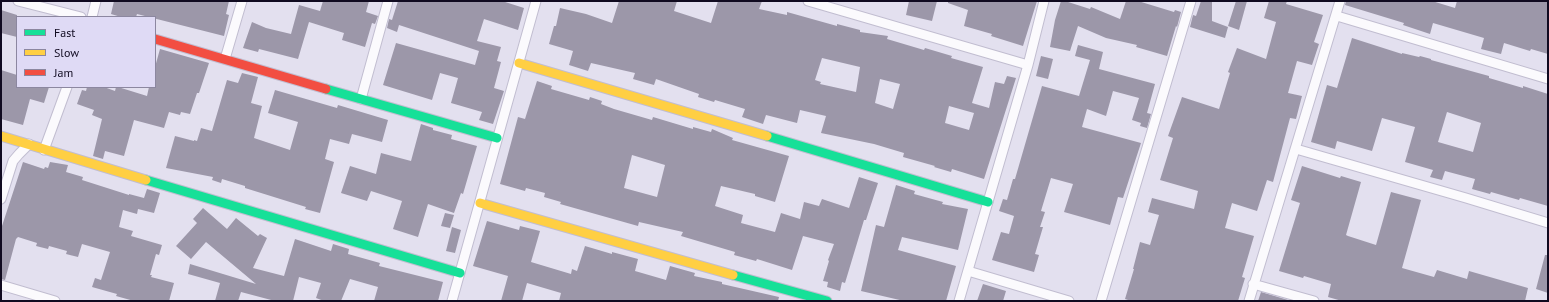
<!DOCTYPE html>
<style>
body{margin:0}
#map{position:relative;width:1549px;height:302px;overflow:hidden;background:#e3e0ef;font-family:"PT Sans",sans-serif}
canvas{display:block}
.frame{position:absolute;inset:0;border:2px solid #100a20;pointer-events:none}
.legend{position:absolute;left:16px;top:16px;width:140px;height:72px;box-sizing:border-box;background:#dfdaf5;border:1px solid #8c87a0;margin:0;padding:5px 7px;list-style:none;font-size:12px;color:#100a20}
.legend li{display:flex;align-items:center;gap:8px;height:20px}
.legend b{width:20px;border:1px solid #8c87a0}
</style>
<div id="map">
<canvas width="1549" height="302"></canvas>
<div class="frame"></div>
<ul class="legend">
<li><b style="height:5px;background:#16e098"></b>Fast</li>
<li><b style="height:5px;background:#ffcf43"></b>Slow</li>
<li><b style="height:5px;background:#f24e42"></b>Jam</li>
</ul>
</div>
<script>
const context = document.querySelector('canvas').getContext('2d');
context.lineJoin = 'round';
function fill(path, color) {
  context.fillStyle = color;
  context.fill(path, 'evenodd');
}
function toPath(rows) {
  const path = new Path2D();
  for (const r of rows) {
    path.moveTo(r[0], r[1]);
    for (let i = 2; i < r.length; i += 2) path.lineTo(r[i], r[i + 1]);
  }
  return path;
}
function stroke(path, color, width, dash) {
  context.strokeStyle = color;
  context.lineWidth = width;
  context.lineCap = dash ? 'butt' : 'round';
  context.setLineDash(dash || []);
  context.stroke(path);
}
fill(toPath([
 [114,1,229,1,226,14,229,15,224,36,137,14,136,17,121,17,111,14],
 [323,1,369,1,366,12,378,16,375,24,372,23,365,47,342,40,344,33,309,22,298,59,259,49,258,52,243,48,252,22,266,28,291,34,299,5,320,11],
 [398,1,502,1,524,8,518,30,484,19,477,41,501,47,497,61,501,62,494,88,504,91,493,124,479,120,482,112,451,103,458,78,440,73,432,100,383,85,396,43,475,65,479,51,399,25,397,32,387,28,389,19,392,20],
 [619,1,677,1,674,11,711,23,718,1,762,1,759,9,787,15,787,12,837,26,837,24,860,30,860,32,888,36,887,39,924,50,925,48,952,56,951,58,983,67,972,103,989,108,995,82,1004,84,1007,76,1016,78,984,179,952,169,951,172,934,167,935,166,903,157,904,153,874,144,821,133,826,116,800,110,797,123,766,115,763,124,742,117,745,109,715,100,714,102,698,97,699,94,656,79,654,85,633,79,635,73,591,63,588,71,569,65,573,51,549,44,554,26,556,26,560,8,586,14,612,23],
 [822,58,860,67,856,92,820,84,821,82,815,80],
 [880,79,900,84,893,109,875,103],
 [949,106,974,113,969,130,945,123],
 [909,1,937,1,932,21,906,15],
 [948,1,1037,1,1023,46,991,36,992,34,964,26,968,10,948,3],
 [1061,1,1065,1,1090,9,1091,7,1120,19,1126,1,1138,1,1174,12,1175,10,1181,12,1177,27,1176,26,1167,56,1136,47,1137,45,1106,38,1078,26,1070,51,1050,47,1055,20],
 [1201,1,1212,1,1212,21,1228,27,1225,38,1190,27,1193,15,1196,16],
 [1236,1,1247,1,1239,30,1228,26],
 [1269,1,1287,1,1286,4,1323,15,1314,42,1319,44,1312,65,1297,61,1288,93,1302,96,1296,119,1290,118,1273,182,1267,180,1257,211,1232,203,1225,228,1254,236,1242,277,1245,278,1238,301,1131,301,1125,299,1134,269,1133,269,1140,242,1150,245,1159,215,1148,212,1152,198,1194,209,1198,191,1160,180,1173,138,1168,136,1182,97,1219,109,1230,73,1228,72,1237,48,1266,59,1276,22,1264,18],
 [1346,1,1432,1,1455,8,1457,1,1548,1,1548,54,1531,49,1530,51,1504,43,1501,54,1481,49,1484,38,1433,23,1430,34,1403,25,1404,23,1345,5],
 [1,10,17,15,17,37,1,33],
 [1352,38,1402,54,1402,53,1419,57,1420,56,1431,59,1431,60,1489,76,1489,78,1523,88,1523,86,1548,94,1548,206,1520,198,1519,200,1491,192,1490,194,1472,189,1475,179,1445,171,1442,180,1430,177,1433,170,1405,162,1415,127,1382,118,1372,151,1337,141,1335,149,1311,142,1327,85,1337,88],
 [1447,112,1481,123,1473,152,1438,142],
 [1078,45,1103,52,1099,69,1155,84,1147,113,1151,114,1147,128,1140,126,1141,123,1132,120,1139,98,1113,91,1106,116,1087,109,1082,127,1141,143,1123,198,1118,197,1110,225,1064,212,1073,184,1051,178,1041,211,1045,212,1040,227,1043,227,1035,254,1039,255,1034,272,992,260,1001,232,1009,234,1014,216,999,211,1003,199,1007,200,1013,179,1015,179,1042,86,1079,96,1090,60,1075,56],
 [160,49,209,63,199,93,197,93,190,114,181,112,180,115,169,112,164,128,134,120,124,156,105,151,103,159,93,156,102,119,92,115,94,110,77,104,82,90,86,91,87,87,104,87,115,91,116,87,118,87,147,96,149,87,155,87,155,67],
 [1041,56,1053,59,1048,79,1036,76],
 [1,70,17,75,17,87,49,87,44,103,30,99,23,125,1,119],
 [242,73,258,77,251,103,262,106,254,138,290,150,298,122,268,113,275,90,337,108,338,105,388,120,382,142,352,134,349,144,330,139,325,159,334,162,320,213,305,209,306,207,245,188,245,186,222,179,221,183,212,180,213,177,166,168,175,136,194,141,194,140,197,141,201,128,212,131,227,80,238,83],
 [537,81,552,86,551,89,589,100,590,97,602,101,601,104,614,109,652,120,653,117,693,129,693,127,711,132,712,129,733,138,732,140,789,156,775,202,755,196,755,194,721,186,715,206,743,215,741,223,775,232,781,213,800,219,804,202,819,206,822,199,849,208,859,177,878,183,866,220,864,220,845,283,842,282,840,291,827,287,828,282,823,281,829,261,828,260,834,244,803,236,792,270,757,259,756,261,734,255,735,252,681,236,683,232,639,222,638,226,560,204,561,202,544,197,545,193,526,188,525,191,500,184,518,117,525,119],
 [632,155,665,165,657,197,624,188],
 [421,124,433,128,433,130,452,135,451,139,477,146,463,194,461,193,454,213,428,204,418,237,393,229,402,201,371,191,367,201,341,193,350,166,376,174,381,153,411,161],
 [23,162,44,169,45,167,48,168,50,162,68,165,66,172,83,177,82,180,129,195,129,194,144,198,147,189,160,193,154,213,138,209,137,214,123,210,119,227,133,231,131,236,162,245,159,255,156,254,150,275,152,275,151,277,174,283,169,301,134,301,116,296,117,294,92,287,95,278,101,280,110,252,82,244,78,257,66,254,67,251,49,246,48,249,36,246,37,243,18,237,16,239,5,280,1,279,1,229],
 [1302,166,1340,178,1341,176,1361,182,1346,235,1348,236,1376,245,1391,192,1421,200,1402,268,1434,277,1437,270,1467,279,1469,271,1528,288,1525,301,1342,301,1328,297,1331,284,1304,276,1303,278,1279,271,1300,203,1291,200],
 [896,185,915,191,914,194,943,202,942,204,968,209,958,250,902,237,898,250,956,266,946,301,904,301,861,291,876,225,884,227],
 [203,208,227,229,236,218,258,236,260,234,267,238,253,268,284,276,295,239,331,251,333,244,349,249,348,254,380,263,379,266,443,282,438,301,374,301,378,287,350,279,341,301,324,301,316,298,321,283,299,277,293,301,275,301,241,292,238,301,215,301,220,283,188,274,190,264,256,284,206,242,191,259,176,246,197,223,193,219],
 [445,213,454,215,450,228,441,226],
 [487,221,519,230,520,226,540,231,531,262,571,274,572,269,577,271,585,246,612,254,612,252,638,259,635,271,666,280,670,266,695,273,694,276,722,282,722,284,779,297,778,301,559,301,561,293,527,283,522,301,501,301,508,276,473,266],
 [452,227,461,230,455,253,446,251],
 [1545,255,1548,255,1548,293,1536,289],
 [983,284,1006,291,1003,301,977,301],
 [1261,292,1288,300,1287,301,1258,301]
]), '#9c97a9');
const street = toPath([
 [18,1,81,17],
 [808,1,1028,65],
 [1337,16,1548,79],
 [92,17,96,1],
 [225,59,242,1],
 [361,99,388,1],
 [1296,149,1466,198,1548,223],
 [44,150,67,87],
 [1,199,13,161,19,154,29,144],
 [968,271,1069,301],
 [1253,284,1314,301],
 [1,285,55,301],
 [452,301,536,1],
 [959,301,1028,65,1044,1],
 [1101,301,1191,1],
 [1249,301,1340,1]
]);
const fast = toPath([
 [326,89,497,138],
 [767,136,988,202],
 [146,180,460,273],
 [733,275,827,301]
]);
const slow = toPath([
 [519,63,767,136],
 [1,136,146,180],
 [480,203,733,275]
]);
const jam = toPath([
 [155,39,326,89]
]);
stroke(street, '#c1bdd0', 11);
stroke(fast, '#c1bdd0', 11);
stroke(slow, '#c1bdd0', 11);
stroke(jam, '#c1bdd0', 11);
stroke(street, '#fbfafd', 9);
stroke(fast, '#16e098', 9);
stroke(slow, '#ffcf43', 9);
stroke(jam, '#f24e42', 9);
</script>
